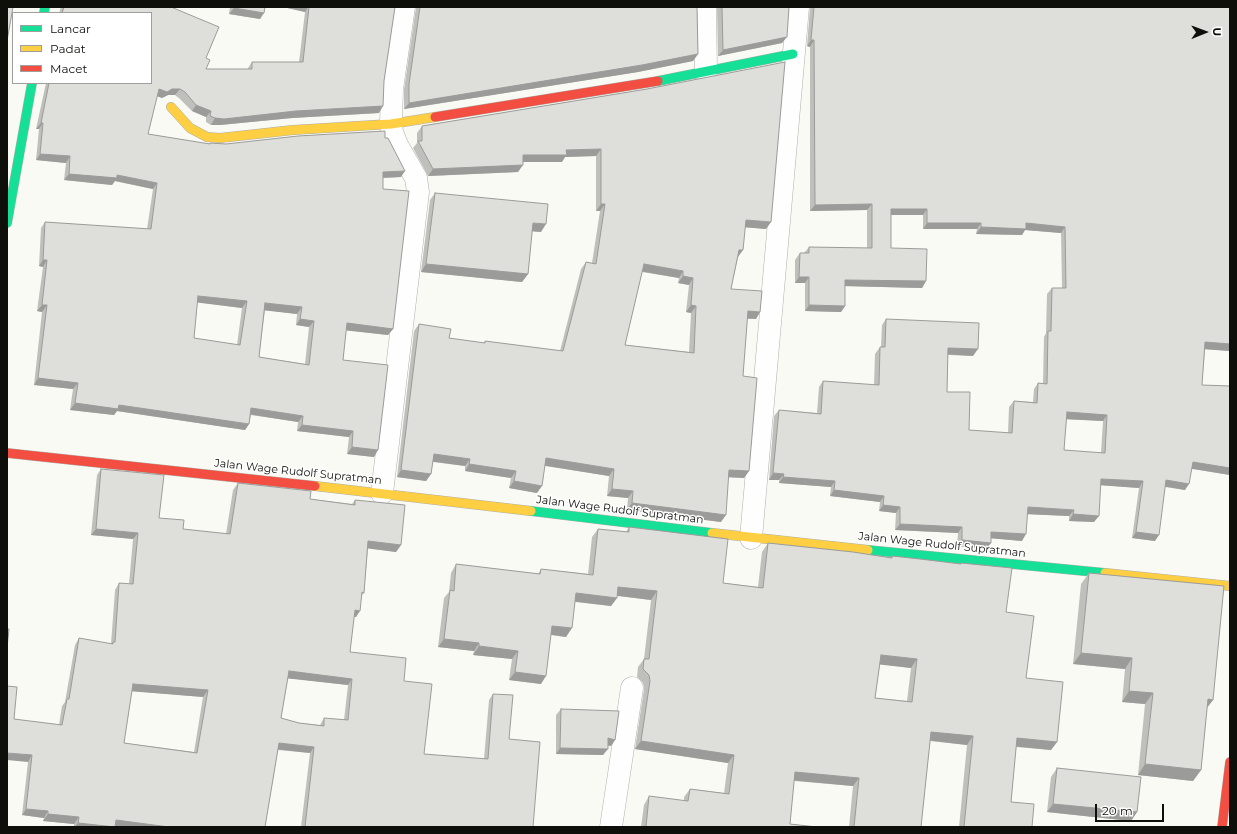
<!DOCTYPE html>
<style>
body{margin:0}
#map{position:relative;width:1237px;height:834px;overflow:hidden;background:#fafaf5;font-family:Montserrat,sans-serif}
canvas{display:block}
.frame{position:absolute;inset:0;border:8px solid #0e0f0b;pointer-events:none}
.legend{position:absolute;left:12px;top:12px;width:140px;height:72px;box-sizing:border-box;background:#fff;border:1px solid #9f9f9d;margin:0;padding:5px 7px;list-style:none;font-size:12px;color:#0e0f0b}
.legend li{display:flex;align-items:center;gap:8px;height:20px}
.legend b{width:20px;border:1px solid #9f9f9d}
.north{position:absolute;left:1185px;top:12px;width:40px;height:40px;-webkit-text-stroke:3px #fff;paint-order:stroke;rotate:89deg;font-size:11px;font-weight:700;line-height:16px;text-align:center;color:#0e0f0b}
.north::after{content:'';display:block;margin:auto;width:14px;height:18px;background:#0e0f0b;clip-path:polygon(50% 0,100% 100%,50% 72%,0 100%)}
.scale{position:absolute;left:1095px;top:804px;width:69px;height:18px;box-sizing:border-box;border:2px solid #0e0f0b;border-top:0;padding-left:5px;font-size:12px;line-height:14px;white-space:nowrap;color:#0e0f0b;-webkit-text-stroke:3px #fff;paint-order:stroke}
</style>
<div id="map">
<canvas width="1237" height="834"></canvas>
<div class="frame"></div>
<ul class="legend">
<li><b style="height:5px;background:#16e098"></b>Lancar</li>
<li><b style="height:5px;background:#ffcf43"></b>Padat</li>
<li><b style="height:5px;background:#f24e42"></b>Macet</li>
</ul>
<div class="north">U</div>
<div class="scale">20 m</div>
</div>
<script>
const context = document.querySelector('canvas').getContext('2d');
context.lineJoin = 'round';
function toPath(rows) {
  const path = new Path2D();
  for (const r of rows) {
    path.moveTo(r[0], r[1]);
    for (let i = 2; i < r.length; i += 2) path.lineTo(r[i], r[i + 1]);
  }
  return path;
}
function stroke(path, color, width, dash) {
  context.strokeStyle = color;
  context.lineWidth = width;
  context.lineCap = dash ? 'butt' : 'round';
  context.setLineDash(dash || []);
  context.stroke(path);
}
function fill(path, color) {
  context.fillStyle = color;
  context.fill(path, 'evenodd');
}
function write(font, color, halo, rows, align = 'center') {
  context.font = font + ' Montserrat,sans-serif';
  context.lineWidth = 3;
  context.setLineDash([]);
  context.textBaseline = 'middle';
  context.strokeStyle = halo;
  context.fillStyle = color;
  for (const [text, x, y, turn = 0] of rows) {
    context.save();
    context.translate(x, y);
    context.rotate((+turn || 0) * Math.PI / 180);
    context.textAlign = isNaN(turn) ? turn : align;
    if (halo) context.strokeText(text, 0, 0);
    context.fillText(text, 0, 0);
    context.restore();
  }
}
const street = toPath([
 [705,7,706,71],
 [382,493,418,192,416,178,397,145,392,132,391,124,392,89,404,7],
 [751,538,798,7],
 [611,827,632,688]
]);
const fast = toPath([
 [44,13,45,7],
 [658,81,793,54],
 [7,223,32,83],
 [531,511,712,533],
 [868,550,1105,573]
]);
const slow = toPath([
 [171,107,190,128,207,137,220,138,293,130,391,124,435,117],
 [315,486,531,511],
 [712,533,868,550],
 [1105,573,1230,586]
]);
const jam = toPath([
 [435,117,658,81],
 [7,453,315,486],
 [1222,827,1230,762]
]);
stroke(street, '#aeafaa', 23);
stroke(fast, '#aeafaa', 10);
stroke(slow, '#aeafaa', 10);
stroke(jam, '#aeafaa', 10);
stroke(street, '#fefefe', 22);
stroke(fast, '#16e098', 9);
stroke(slow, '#ffcf43', 9);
stroke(jam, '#f24e42', 9);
fill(toPath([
 [61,7,171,7,206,58,206,69,248,69,248,68,252,62,299,62,305,12,283,7,395,7,379,113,292,118,220,125,211,125,206,122,206,117,192,111,180,99,175,95,168,95,162,98,157,96,148,134,209,144,210,143,226,144,385,138,401,177,383,178,383,189,393,329,388,335,346,330,343,360,374,457,347,454,349,437,297,431,298,422,251,415,249,424,245,430,117,411,114,415,70,410,73,389,34,385,42,312,37,311,43,267,39,266,41,228,45,222,147,229,153,189,115,181,112,185,64,180,66,163,36,160,39,129,36,129,46,83,151,83,151,13,59,13],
 [197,302,242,308,237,345,194,338],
 [265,310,297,314,296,325,309,327,305,364,259,357],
 [230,7,265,7,260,19,229,14],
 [416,7,697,7,698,54,693,61,638,72,404,109,404,90],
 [717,7,789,7,782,43,718,56],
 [810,7,1230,7,1230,351,1205,349,1202,385,1230,386,1230,475,1192,469,1185,490,1165,487,1155,541,1132,538,1139,488,1101,485,1094,522,1069,521,1069,516,1027,514,1022,541,991,538,991,543,986,549,957,546,958,533,895,530,896,513,879,511,880,502,830,496,831,487,779,483,779,480,769,480,774,416,779,410,817,413,819,387,823,381,874,385,875,354,880,347,881,347,882,325,886,319,973,356,948,355,947,392,969,430,1008,433,1009,407,1014,401,1033,402,1034,389,1038,383,1043,383,1044,337,1046,333,1047,294,1052,288,1062,288,1061,233,1025,230,1022,235,976,234,977,229,923,229,923,215,891,215,891,248,926,281,922,288,845,286,845,306,841,312,805,311,805,283,795,283,795,260,800,253,804,253,809,247,867,248,867,210,810,211,810,47,807,46],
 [1066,419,1103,421,1101,453,1064,450],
 [647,89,766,229,745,227,738,257,731,289,760,312,756,319,747,319,743,376,749,471,744,478,728,477,721,522,627,510,628,498,607,496,609,476,545,466,537,493,509,488,511,478,465,471,465,466,433,462,431,474,426,481,397,477,414,331,419,324,449,338,484,343,485,341,560,351,581,269,586,262,592,263,600,211,596,211,596,156,565,157,562,162,523,162,518,172,428,176,413,148,417,143,417,133,422,126],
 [642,272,679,278,678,283,689,285,686,312,691,313,689,352,625,345],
 [435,193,541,232,532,231,528,274,522,282,421,272,430,200],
 [101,469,159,518,183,529,226,534,233,490,238,483,310,499,352,504,355,500,401,545,396,552,368,548,364,593,362,595,356,617,354,617,350,652,404,681,424,754,484,759,489,700,493,694,509,739,533,827,301,827,310,753,278,750,265,827,74,827,74,824,43,821,44,818,22,815,28,762,14,719,59,725,62,706,65,702,75,645,79,638,111,644,115,590,119,583,129,584,133,539,91,535,97,475],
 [288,678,348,685,344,720,324,718,320,725,299,723,281,718],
 [132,691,203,697,194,752,124,743],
 [629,527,723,583,758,587,762,552,768,543,891,557,892,556,960,564,961,563,1006,612,1026,678,1057,742,1051,750,1016,747,1011,802,1032,827,959,827,967,745,930,741,921,827,849,827,853,786,794,781,790,824,817,827,641,827,644,805,649,796,684,801,684,797,690,789,724,793,728,763,635,749,644,689,643,683,637,677,638,667,644,659,651,600,617,596,617,598,611,606,575,602,566,637,551,635,541,684,509,680,512,659,473,655,474,651,438,647,444,598,449,592,451,573,456,564,538,574,541,569,588,574,592,537,598,529,626,532],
 [880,664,911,668,907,701,875,698],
 [1089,573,1213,700,1207,708,1201,770,1193,781,1138,775,1145,704,1122,702,1125,669,1073,664,1081,584],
 [561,709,615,740,611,746,608,745,603,755,556,754,556,715],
 [1057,768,1137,812,1131,821,1047,812,1051,777]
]), '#bfbfbc');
fill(toPath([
 [283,7,308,7,305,12],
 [234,8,264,13,260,19,229,14],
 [787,37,782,43,718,56,723,50],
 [811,40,814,40,810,47,807,46],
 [698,54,693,61,638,72,404,109,409,103],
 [159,89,180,89,175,95,168,95,162,98,154,95],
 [196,105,211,111,206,117,192,111],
 [383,106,379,113,292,118,220,125,211,125,215,118,296,111],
 [41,123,43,123,39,129,36,129],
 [601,149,596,156,565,157,562,162,518,162,523,155,566,150],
 [40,154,70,156,66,163,36,160],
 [523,165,518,172,428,176,433,169],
 [405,171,401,177,379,178,383,172],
 [69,174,117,175,157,183,153,189,115,181,112,185,64,180],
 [601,204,605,204,600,211,596,211],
 [872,204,867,210,810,211,815,205],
 [891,209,927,209,923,215,887,215],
 [746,220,771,222,766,229,741,227],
 [533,223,546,224,541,232,528,231],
 [927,223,981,223,977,229,923,229],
 [1026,223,1065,227,1061,233,1025,230,1022,235,976,234,981,227],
 [739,250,743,250,738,257,734,257],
 [43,260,47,260,43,267,39,266],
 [426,264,528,274,522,282,421,272],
 [644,264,683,271,679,278,639,271],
 [683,276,693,278,689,285,678,283],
 [799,277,809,277,805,283,795,283],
 [845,280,926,281,922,288,841,286],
 [198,296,247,301,242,308,193,302],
 [265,303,302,307,297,314,261,310],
 [42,305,47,305,42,312,37,311],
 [691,305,696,306,691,313,686,312],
 [809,305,845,306,841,312,805,311],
 [748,311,760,312,756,319,743,318],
 [300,319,314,321,309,327,296,325],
 [347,323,393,329,388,335,342,330],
 [1205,342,1230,344,1230,351,1201,349],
 [948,348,978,349,973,356,943,354],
 [38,378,78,383,73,389,34,385],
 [75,403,119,405,249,424,245,430,117,411,114,415,70,410],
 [251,408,303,416,298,422,247,414],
 [1067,412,1107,415,1103,421,1062,419],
 [302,425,353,431,349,437,297,431],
 [352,447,378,450,374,457,347,454],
 [434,454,470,459,465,466,429,461],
 [546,458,614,469,609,476,541,465],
 [1193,462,1230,468,1230,475,1188,468],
 [469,464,516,471,511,478,465,471],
 [401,470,431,474,426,481,397,477],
 [729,470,749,471,744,478,724,477],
 [773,473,784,474,779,480,769,480],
 [783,477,835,481,831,487,779,483],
 [1101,479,1143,481,1139,488,1097,485],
 [1166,480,1189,484,1185,490,1162,486],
 [514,481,542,486,537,493,509,488],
 [612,489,633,491,628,498,607,496],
 [834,490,884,496,880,502,830,496],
 [632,503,726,515,721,522,627,510],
 [883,505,900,507,896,513,879,511],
 [1028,507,1074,510,1069,516,1023,514],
 [1073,514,1099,516,1094,522,1069,521],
 [900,524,962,527,958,533,895,530],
 [96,529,138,533,133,539,91,535],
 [991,532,1026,534,1022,541,987,538],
 [1136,532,1159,535,1155,541,1132,538],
 [962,540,991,543,986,549,957,546],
 [368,541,401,545,396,552,364,548],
 [618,587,657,591,651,600,612,595],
 [576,593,617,598,611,606,570,601],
 [355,610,360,611,356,617,350,617],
 [552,626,572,628,566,637,546,634],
 [444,639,479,643,474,651,438,647],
 [479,646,518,651,512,659,473,655],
 [1081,653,1132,658,1125,669,1073,664],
 [881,655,917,659,911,668,875,664],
 [289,671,352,679,348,685,284,678],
 [515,672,546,676,541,684,509,680],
 [133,684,208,690,203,697,128,691],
 [1129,691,1153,693,1145,704,1122,702],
 [1208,699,1213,700,1205,710],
 [931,732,973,736,967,745,925,740],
 [608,738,615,740,611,746,604,745],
 [1017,738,1057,742,1051,750,1011,746],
 [641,741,734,755,728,763,635,749],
 [279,743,314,747,310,753,274,749],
 [560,748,608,749,603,755,556,754],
 [7,753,32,755,28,762,7,760],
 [1145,764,1201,770,1193,781,1138,775],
 [795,772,859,778,853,786,789,780],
 [1053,804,1137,812,1131,821,1047,812],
 [26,809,48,811,44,818,22,815],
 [48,814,79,817,74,824,43,821],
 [116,820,169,827,118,827,111,826],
 [78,823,115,827,75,827]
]), '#9b9b99');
const building = toPath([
 [7,7,13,7,7,41,7,7],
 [64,7,171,7,219,27,206,58,210,60,206,69,252,69,252,62,303,62,309,7,395,7,384,81,383,106,296,111,224,119,215,118,210,116,211,111,196,105,185,92,180,89,172,89,167,92,159,89,148,134,210,144,210,143,226,144,298,136,385,131,385,138,388,138,405,171,383,172,383,189,409,191,393,329,347,323,343,360,388,365,378,450,352,447,353,431,302,425,303,416,251,408,249,424,119,405,118,409,75,403,78,383,38,378,47,305,42,305,47,260,43,260,45,222,151,229,157,183,117,175,117,178,69,174,70,156,40,154,43,123,41,123,49,83,151,83,151,13,62,13,64,7],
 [198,296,247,301,240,345,194,338,198,296],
 [265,303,302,307,300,319,314,321,309,365,259,357,265,303],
 [234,7,265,7,264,13,234,8,234,7],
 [420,7,697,7,698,54,642,65,409,103,409,84,420,7],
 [722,7,789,7,787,37,723,50,722,7],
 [814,7,1230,7,1230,344,1205,342,1202,385,1230,386,1230,468,1193,462,1189,484,1166,480,1159,535,1136,532,1143,481,1101,479,1099,516,1073,514,1074,510,1028,507,1026,534,991,532,991,543,962,540,962,527,900,524,900,507,883,505,884,496,834,490,835,481,783,477,784,474,773,473,779,410,821,414,823,381,879,385,880,347,885,347,886,319,979,323,978,349,948,348,947,392,970,392,969,430,1012,433,1014,401,1037,403,1038,383,1047,384,1048,331,1051,331,1052,288,1066,288,1065,227,1026,223,1026,229,981,227,981,223,927,223,927,209,891,209,891,248,927,249,926,281,845,280,845,306,809,305,809,277,799,277,800,253,809,253,809,247,872,248,872,204,815,205,814,40,811,40,814,7],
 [1067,412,1107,415,1105,453,1064,450,1067,412],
 [785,62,771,222,746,220,743,250,739,250,731,289,762,291,760,312,748,311,743,376,757,378,749,471,729,470,726,515,632,503,633,491,612,489,614,469,546,458,542,486,514,481,516,471,469,464,470,459,434,454,431,474,401,470,419,324,451,329,449,338,485,343,485,341,563,351,586,262,596,264,605,204,601,204,601,149,566,150,567,155,523,155,523,165,433,169,418,141,422,141,422,126,647,89,785,62],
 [644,264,683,271,683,276,693,278,691,305,696,306,694,353,625,345,644,264],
 [435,193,548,204,546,224,533,223,528,274,426,264,435,193],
 [101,469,164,475,159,518,184,520,183,529,230,534,238,483,311,491,310,499,355,505,355,500,405,505,401,545,368,541,364,593,362,592,360,611,355,610,350,652,406,658,404,681,432,684,424,754,488,759,493,694,513,695,509,739,540,742,533,827,305,827,314,747,279,743,265,827,169,827,116,820,115,827,78,823,79,817,48,814,48,811,26,809,32,755,7,753,7,686,17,687,14,719,62,725,67,699,69,699,79,638,113,644,113,642,115,642,119,583,133,584,138,533,96,529,101,469],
 [289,671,352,679,348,720,324,718,324,726,299,723,281,718,289,671],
 [133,684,208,690,197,753,124,743,133,684],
 [629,527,728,539,723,583,763,588,768,543,853,552,892,558,892,556,920,559,961,564,961,563,1012,568,1006,612,1034,616,1026,678,1063,682,1057,742,1017,738,1011,802,1034,804,1032,827,964,827,973,736,931,732,921,827,854,827,859,778,795,772,790,824,817,827,646,827,649,796,688,801,690,789,729,794,734,755,641,741,650,681,649,675,643,669,644,659,649,659,657,591,618,587,617,598,576,593,572,628,552,626,546,676,515,672,518,651,479,646,479,643,444,639,450,590,454,591,456,564,540,574,541,569,593,575,598,529,629,532,629,527],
 [881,655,917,659,912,702,875,698,881,655],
 [1089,573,1224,586,1213,700,1208,699,1201,770,1145,764,1153,693,1129,691,1132,658,1081,653,1089,573],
 [7,629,9,629,7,648,7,629],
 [561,709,619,711,615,740,608,738,608,749,560,748,561,709],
 [1057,768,1141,777,1137,812,1053,804,1057,768]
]);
fill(building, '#dededb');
stroke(building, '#9b9b99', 1);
write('11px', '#0e0f0b', '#fff', [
 ["Jalan Wage Rudolf Supratman",298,472,6],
 ["Jalan Wage Rudolf Supratman",620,510,7],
 ["Jalan Wage Rudolf Supratman",942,545,6]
]);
</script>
